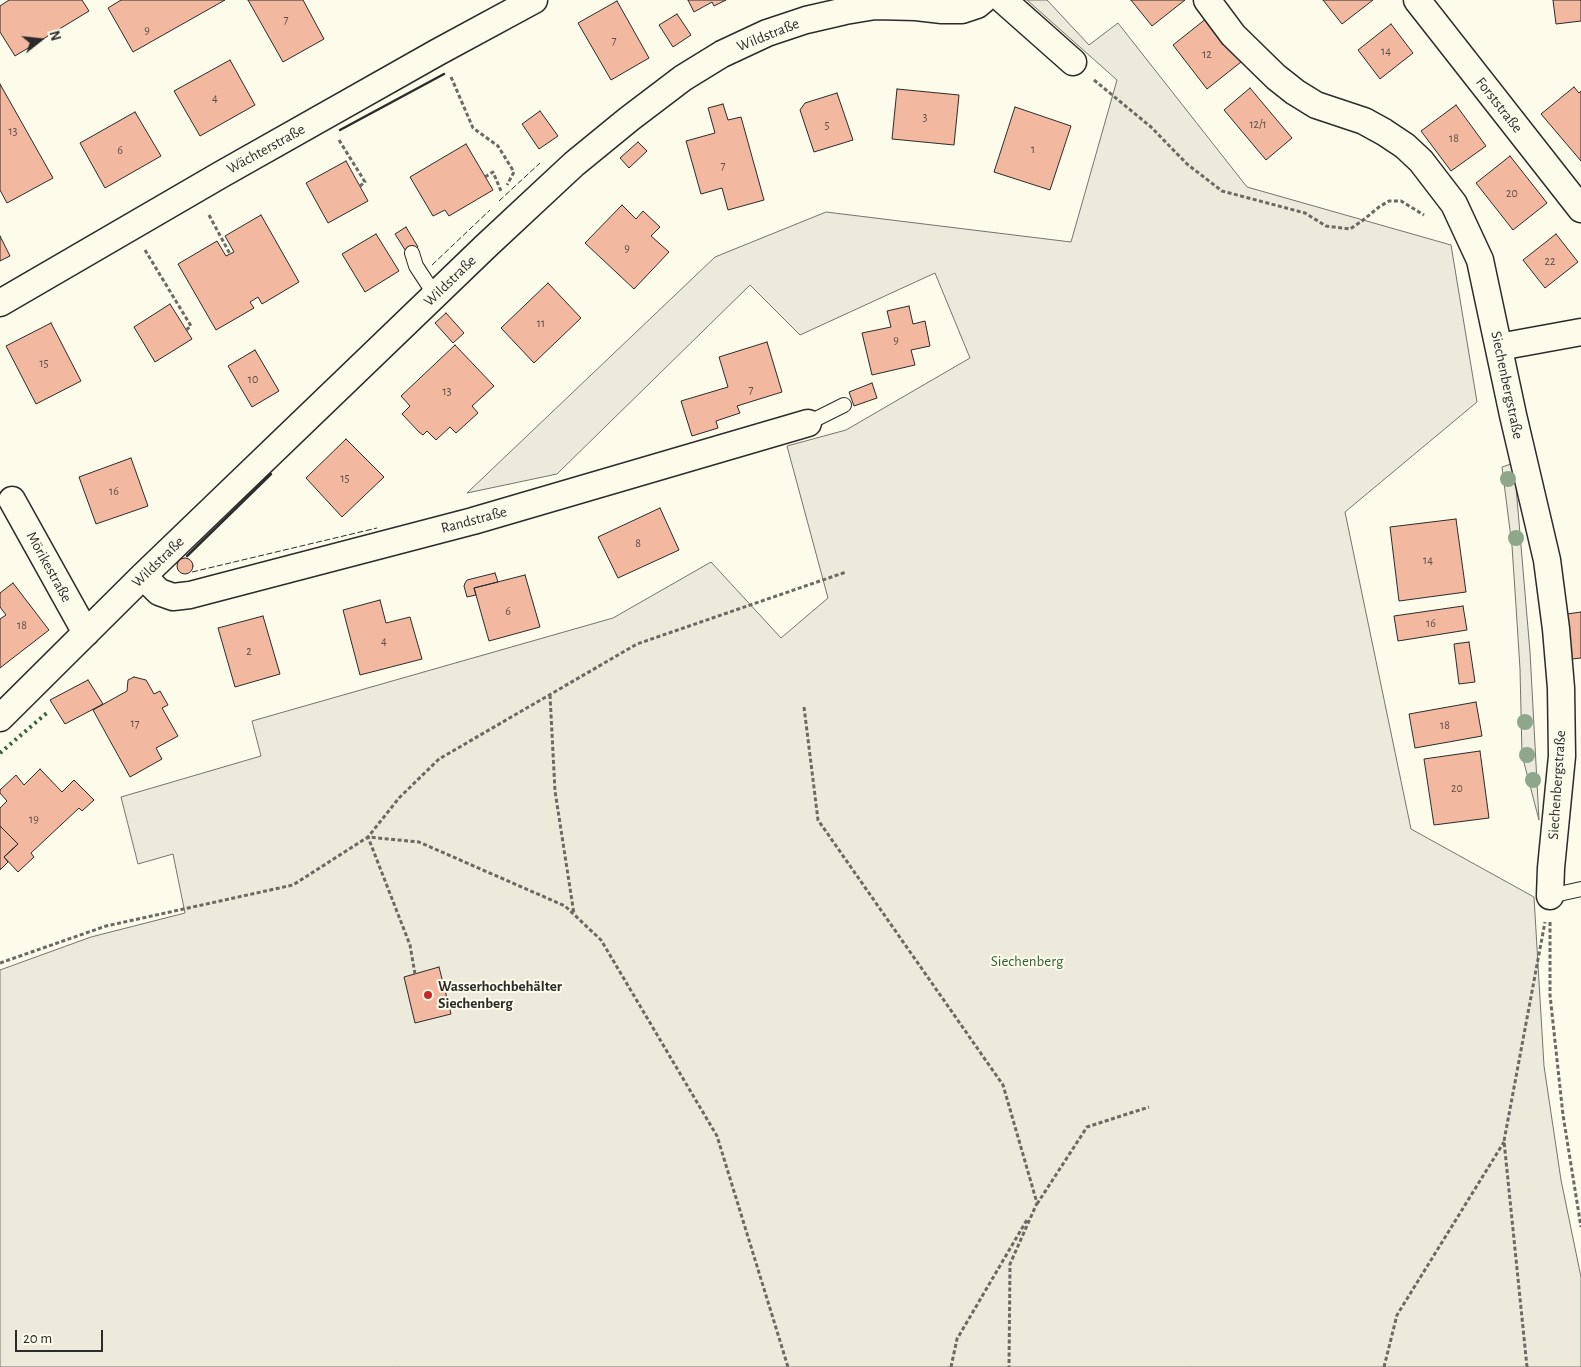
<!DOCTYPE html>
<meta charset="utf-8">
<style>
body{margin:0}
#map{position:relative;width:1581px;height:1367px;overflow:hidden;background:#fdfbea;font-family:"Alegreya Sans",sans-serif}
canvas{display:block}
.north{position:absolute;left:15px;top:15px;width:50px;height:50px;-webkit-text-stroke:4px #fdfbea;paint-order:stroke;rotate:74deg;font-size:14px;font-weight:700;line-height:20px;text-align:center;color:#2b2b2b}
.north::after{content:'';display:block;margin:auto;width:18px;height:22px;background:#2b2b2b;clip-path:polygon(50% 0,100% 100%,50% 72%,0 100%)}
.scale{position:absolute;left:15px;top:1330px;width:88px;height:22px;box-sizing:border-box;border:2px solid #2b2b2b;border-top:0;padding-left:6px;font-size:15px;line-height:18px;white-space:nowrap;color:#2b2b2b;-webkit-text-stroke:4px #fdfbea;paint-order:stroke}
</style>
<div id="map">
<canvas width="1581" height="1367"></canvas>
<div class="north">N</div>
<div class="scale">20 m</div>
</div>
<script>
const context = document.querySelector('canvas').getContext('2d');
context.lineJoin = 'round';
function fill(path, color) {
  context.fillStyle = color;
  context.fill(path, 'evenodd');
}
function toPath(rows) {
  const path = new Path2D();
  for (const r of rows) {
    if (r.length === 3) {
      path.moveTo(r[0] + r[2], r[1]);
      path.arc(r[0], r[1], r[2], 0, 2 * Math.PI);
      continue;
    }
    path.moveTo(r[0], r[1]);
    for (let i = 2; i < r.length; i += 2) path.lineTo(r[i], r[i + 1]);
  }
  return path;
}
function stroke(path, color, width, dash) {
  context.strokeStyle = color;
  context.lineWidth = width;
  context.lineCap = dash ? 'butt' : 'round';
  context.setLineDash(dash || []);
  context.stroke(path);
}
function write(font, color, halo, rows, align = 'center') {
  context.font = font + ' "Alegreya Sans",sans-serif';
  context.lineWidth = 4;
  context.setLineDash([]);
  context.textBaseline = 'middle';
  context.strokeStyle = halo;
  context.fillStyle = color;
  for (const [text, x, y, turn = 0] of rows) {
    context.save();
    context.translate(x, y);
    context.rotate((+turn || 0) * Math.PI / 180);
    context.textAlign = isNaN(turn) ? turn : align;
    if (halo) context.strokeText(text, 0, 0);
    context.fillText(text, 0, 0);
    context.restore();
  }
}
const green = toPath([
 [1027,0,1047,0,1089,45,1118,23,1247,187,1451,245,1477,402,1345,512,1411,829,1534,897,1544,1066,1561,1180,1581,1277,1581,1367,0,1367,0,970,91,937,185,913,173,854,138,864,121,797,261,756,252,721,613,618,711,562,781,638,828,598,787,446,846,430,970,358,935,273,800,335,750,285,557,474,467,493,715,257,826,212,1071,242,1117,80,1027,0],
 [1514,463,1530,652,1539,820,1522,755,1520,669,1516,606,1512,546,1502,467,1514,463]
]);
fill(green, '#ecebdb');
stroke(green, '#74746e', 1);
const building = toPath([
 [9,0,82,0,89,11,15,56,0,32,0,6,9,0],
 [121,0,225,0,133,52,108,8,121,0],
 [248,0,303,0,324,39,283,62,248,0],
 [688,0,726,0,714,6,712,2,694,12,688,0],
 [1131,0,1185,0,1152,26,1131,0],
 [1323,0,1373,0,1342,24,1323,0],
 [1553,0,1581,0,1581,21,1556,24,1553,0],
 [617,1,649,58,611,80,578,23,617,1],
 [677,14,691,35,673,47,659,25,677,14],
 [1207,18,1241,62,1207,89,1173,45,1207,18],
 [1391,24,1413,53,1380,79,1358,50,1391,24],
 [230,60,255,105,200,136,174,91,230,60],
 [0,84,53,178,7,203,0,190,0,84],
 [1574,87,1579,93,1581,91,1581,161,1541,114,1574,87],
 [1250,88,1292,138,1266,160,1224,110,1250,88],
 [897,89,959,95,954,145,892,139,897,89],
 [837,93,853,140,814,152,800,110,805,103,837,93],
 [723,104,728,120,741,117,764,200,728,210,722,188,701,194,686,141,715,133,708,108,723,104],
 [1456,105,1486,146,1451,171,1421,131,1456,105],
 [1015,107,1071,126,1050,190,994,172,1015,107],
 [540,111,558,136,539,149,522,124,540,111],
 [135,112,161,156,105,188,80,143,135,112],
 [638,142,647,151,629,168,620,158,638,142],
 [466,144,493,190,449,216,445,210,433,216,410,177,466,144],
 [1510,156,1547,203,1513,230,1476,183,1510,156],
 [346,161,368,201,328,223,306,183,346,161],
 [622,205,636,219,643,211,660,227,651,236,669,252,634,289,585,243,622,205],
 [261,215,299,282,262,304,258,297,250,302,254,308,216,330,178,264,217,241,226,256,234,252,225,236,261,215],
 [406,227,418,247,407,253,395,234,406,227],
 [376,234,399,271,365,292,342,254,376,234],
 [1556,234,1578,262,1545,288,1523,260,1556,234],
 [0,236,10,256,0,261,0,236],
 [548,283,581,318,534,363,501,328,548,283],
 [170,304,192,339,155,362,134,327,170,304],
 [909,306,913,324,925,321,930,346,911,350,915,365,872,375,862,333,891,327,887,311,909,306],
 [446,313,464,333,453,343,435,323,446,313],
 [51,323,81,381,36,404,6,346,51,323],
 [767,342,782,392,737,406,740,413,716,421,718,428,692,436,681,401,728,387,719,357,767,342],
 [455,345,494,386,472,406,478,413,456,433,450,427,436,440,427,431,423,435,419,432,402,414,410,406,401,396,455,345],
 [255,350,279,391,252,407,228,366,255,350],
 [872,383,877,398,854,406,849,392,872,383],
 [346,439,384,477,342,517,306,478,346,439],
 [131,458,148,506,96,524,79,477,131,458],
 [660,508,679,550,618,578,598,537,660,508],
 [1456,519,1466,592,1399,601,1390,527,1456,519],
 [185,566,8],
 [495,573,498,582,474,588,476,595,467,597,464,586,465,583,467,580,495,573],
 [525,575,540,627,489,641,474,588,525,575],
 [13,583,49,630,0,668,0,619,6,615,0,607,0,593,13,583],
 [380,600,386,623,410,617,422,659,360,675,343,610,380,600],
 [1463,606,1467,630,1398,641,1394,616,1463,606],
 [1581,612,1581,658,1572,659,1567,614,1581,612],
 [263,616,280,674,235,687,218,628,263,616],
 [1469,642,1475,682,1459,684,1454,644,1469,642],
 [134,677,146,680,154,694,160,691,168,705,162,708,178,736,156,748,162,759,130,777,93,710,127,691,128,680,134,677],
 [88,680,103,704,65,724,50,700,88,680],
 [1476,702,1482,736,1415,748,1409,714,1476,702],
 [1480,751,1489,818,1434,825,1424,759,1480,751],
 [40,769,62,792,74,780,94,800,82,811,79,808,31,853,34,857,18,872,4,857,18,844,0,826,0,808,7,801,0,793,0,790,16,775,24,785,40,769],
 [0,826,18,844,4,857,8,862,0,870,0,826],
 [439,967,451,1014,415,1023,404,977,439,967]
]);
fill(building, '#f2b8a0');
stroke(building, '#2b2b2b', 1);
const service = toPath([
 [412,253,416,266,435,295],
 [808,423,844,405],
 [1550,896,1581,889]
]);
const minor = toPath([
 [1003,0,1073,62],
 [1207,0,1233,35,1276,77,1295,92,1316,105,1364,121,1384,132,1405,146,1421,161,1454,204,1480,260,1513,415,1547,560,1556,629,1561,688,1562,756,1551,868,1550,896],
 [1417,0,1581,209],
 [0,303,222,174,438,52,534,0],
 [1499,347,1581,332],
 [12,500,86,633],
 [143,576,159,592,173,597,190,595,473,521,808,423],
 [0,718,143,576,486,246,574,164,629,119,683,78,722,54,767,33,806,20,845,11,875,6,916,7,942,10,962,10,977,5,983,0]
]);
stroke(service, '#2b2b2b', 16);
stroke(minor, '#2b2b2b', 29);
stroke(toPath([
 [451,77,473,128,498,146,514,172,507,185],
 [1094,80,1151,127,1187,164,1222,191,1305,213,1326,226,1350,229,1362,221,1379,207,1389,201,1401,201,1424,215],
 [339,140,365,182,360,186],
 [485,177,493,172,501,191,500,192],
 [209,215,230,254],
 [145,250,191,326,186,330],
 [550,695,555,791,574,914],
 [804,707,818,820,1003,1085,1037,1203,1010,1264,1009,1367],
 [1550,922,1550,995,1563,1115,1581,1227],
 [0,963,106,926,293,885,368,837,419,842,565,906,601,940,717,1136,788,1367],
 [415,974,410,945,368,837,399,798,439,759,637,644,846,572],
 [1037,1204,1087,1127,1149,1107],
 [951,1367,957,1339,1028,1218],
 [1384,1367,1397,1315,1504,1142],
 [1527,1367,1504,1141,1545,922]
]), '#6a6964', 3, [4, 2.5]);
stroke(service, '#fdfbea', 14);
stroke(minor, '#fdfbea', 26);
stroke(toPath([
 [0,753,48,712]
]), '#34623c', 4, [2.5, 4]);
stroke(toPath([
 [499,201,540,163],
 [432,265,490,210],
 [192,572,377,528]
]), '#2b2b2b', 1, [6, 2.5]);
stroke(toPath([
 [340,130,444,74],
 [187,556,271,474]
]), '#2b2b2b', 2.5);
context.fillStyle = '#8ea78a';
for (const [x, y] of [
 [1508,479],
 [1516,538],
 [1525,722],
 [1527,755],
 [1533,780]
]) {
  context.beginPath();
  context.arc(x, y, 8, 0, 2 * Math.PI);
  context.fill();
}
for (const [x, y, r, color] of [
 [428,995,5,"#c62828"]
]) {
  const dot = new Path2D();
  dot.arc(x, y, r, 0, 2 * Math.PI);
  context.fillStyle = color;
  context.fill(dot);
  stroke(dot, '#fdfbea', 2);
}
write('12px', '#5d4e48', null, [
 ["7",286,19],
 ["9",147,30],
 ["7",614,40],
 ["14",1386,51],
 ["12",1207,54],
 ["4",215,98],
 ["3",925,117],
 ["12/1",1258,124],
 ["5",827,125],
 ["13",13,131],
 ["18",1454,138],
 ["1",1033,149],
 ["6",120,150],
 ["7",723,165],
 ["20",1512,193],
 ["9",627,248],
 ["22",1550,261],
 ["11",541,323],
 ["9",896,340],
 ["15",44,363],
 ["10",253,379],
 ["7",751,389],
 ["13",447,391],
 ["15",345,478],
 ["16",114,491],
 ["8",638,543],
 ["14",1428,560],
 ["6",508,611],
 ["16",1431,623],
 ["18",22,625],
 ["4",384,641],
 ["2",249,651],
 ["17",135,723],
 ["18",1445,725],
 ["20",1457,788],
 ["19",34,819]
]);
write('15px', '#2b2b2b', '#fdfbea', [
 ["Wildstraße",768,35,-22],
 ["Forststraße",1499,105,52],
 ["Wächterstraße",266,149,-29],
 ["Wildstraße",450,281,-44],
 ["Siechenbergstraße",1507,385,78],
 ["Randstraße",474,520,-15],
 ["Wildstraße",158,562,-44],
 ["Mörikestraße",49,567,61],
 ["Siechenbergstraße",1557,785,-86]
]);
write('15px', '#34623c', '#fdfbea', [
 ["Siechenberg",1027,961]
]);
write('bold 15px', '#2b2b2b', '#fdfbea', [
 ["Wasserhochbehälter",438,986],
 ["Siechenberg",438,1003]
], 'left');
</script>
